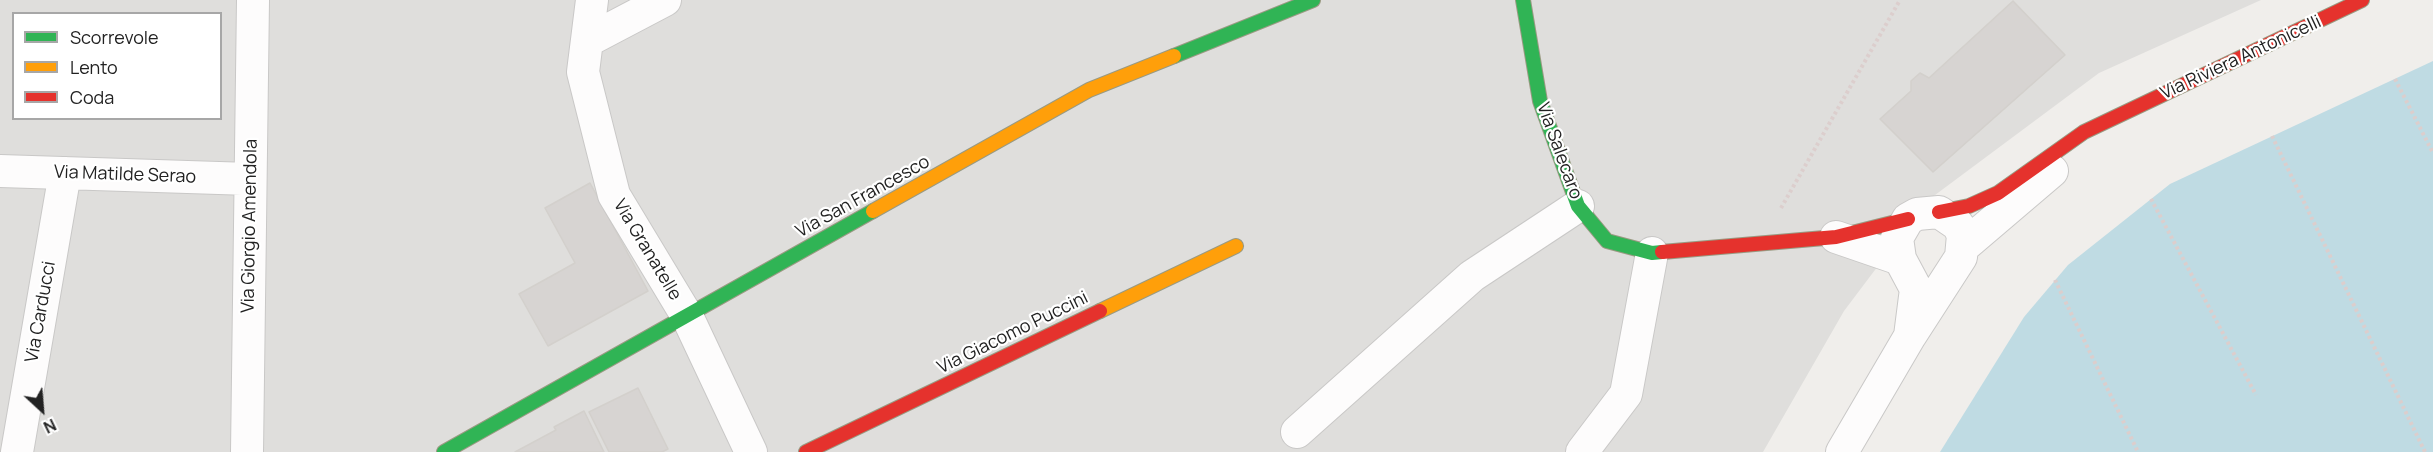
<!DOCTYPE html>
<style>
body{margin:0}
#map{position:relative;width:2433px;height:452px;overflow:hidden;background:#f0eeeb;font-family:Manrope,sans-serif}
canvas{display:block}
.legend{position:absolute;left:12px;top:12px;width:210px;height:108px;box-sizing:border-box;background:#fff;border:2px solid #a7a7a7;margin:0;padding:8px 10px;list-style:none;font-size:18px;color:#222}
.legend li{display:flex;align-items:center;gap:12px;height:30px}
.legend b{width:30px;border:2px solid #a7a7a7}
.north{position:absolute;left:12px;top:380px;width:60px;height:60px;-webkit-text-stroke:4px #fff;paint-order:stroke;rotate:154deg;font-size:16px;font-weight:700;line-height:24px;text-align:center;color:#222}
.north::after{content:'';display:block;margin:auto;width:21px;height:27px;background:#222;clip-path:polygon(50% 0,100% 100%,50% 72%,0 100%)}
</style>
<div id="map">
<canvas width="2433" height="452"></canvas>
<ul class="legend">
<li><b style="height:8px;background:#30b455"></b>Scorrevole</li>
<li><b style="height:8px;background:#ff9f0a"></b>Lento</li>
<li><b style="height:8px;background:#e5322d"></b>Coda</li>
</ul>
<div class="north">N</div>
</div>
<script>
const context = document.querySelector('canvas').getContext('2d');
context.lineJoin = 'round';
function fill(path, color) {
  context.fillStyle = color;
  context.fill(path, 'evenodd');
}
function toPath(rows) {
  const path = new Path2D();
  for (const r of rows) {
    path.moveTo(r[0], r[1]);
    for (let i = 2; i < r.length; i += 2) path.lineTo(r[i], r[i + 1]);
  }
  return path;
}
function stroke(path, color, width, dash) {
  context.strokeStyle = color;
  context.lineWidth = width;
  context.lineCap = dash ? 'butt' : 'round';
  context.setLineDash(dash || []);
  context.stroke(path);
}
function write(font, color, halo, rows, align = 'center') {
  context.font = font + ' Manrope,sans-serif';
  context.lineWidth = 4.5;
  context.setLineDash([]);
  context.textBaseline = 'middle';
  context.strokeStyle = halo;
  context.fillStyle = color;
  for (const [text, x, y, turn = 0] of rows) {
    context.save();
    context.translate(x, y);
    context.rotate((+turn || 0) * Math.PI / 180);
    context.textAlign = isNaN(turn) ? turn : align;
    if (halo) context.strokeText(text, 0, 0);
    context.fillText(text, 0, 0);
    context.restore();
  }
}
fill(toPath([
 [0,0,2261,0,2099,73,1927,201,1844,311,1763,452,0,452],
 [14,14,220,14,220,118,14,118]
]), '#dfdedc');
fill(toPath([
 [2433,61,2433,452,1940,452,2024,317,2068,265,2170,184]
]), '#bfdbe3');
const building = toPath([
 [2013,1,2065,55,1933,172,1880,119,1911,91,1911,81,1920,73,1929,78,2013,1],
 [590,183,648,291,548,346,519,294,575,263,545,208,590,183],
 [638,388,668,449,662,452,609,452,589,412,638,388],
 [584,411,604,452,515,452,556,430,554,427,584,411]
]);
fill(building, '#d7d4d2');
stroke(building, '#d3d0cc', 1.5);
const street = toPath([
 [592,0,583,72,614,195,687,316,751,452],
 [587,41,665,0],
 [0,171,250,179],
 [1836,237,1900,259],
 [1964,246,2052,171],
 [1297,432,1472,276,1578,206],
 [17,452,65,173],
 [247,452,253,0],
 [1582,452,1626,394,1652,253],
 [1842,452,1910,336,1961,257,1963,235,1958,225,1939,212,1917,214,1908,219,1897,238,1900,259,1916,289,1910,336]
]);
const fast = toPath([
 [1523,0,1540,101,1578,206,1607,241,1652,253,1662,252],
 [1174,56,1313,0],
 [444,452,873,211]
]);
const slow = toPath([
 [873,211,1089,90,1174,56],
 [1100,311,1236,246]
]);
const jam = toPath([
 [1939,212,1969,206,1998,193,2084,132,2362,0],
 [1662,252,1836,237,1908,219],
 [806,452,1100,311]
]);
stroke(street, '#c9c8c7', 34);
stroke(fast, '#999a82', 16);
stroke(slow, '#999a82', 16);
stroke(jam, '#999a82', 16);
stroke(toPath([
 [2395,79,2433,153],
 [2272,136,2425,452],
 [2151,199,2256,395],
 [1781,208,1900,0],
 [2055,280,2138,452]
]), '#dccecd', 4, [3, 3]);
stroke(street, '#fdfcfc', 32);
stroke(fast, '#30b455', 14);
stroke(slow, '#ff9f0a', 14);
stroke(jam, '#e5322d', 14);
write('18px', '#222', '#fff', [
 ["Via Riviera Antonicelli",2241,58,-25],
 ["Via Salecaro",1559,151,70],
 ["Via Matilde Serao",125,175,2],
 ["Via San Francesco",863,197,-29],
 ["Via Giorgio Amendola",250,226,-89],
 ["Via Granatelle",647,250,59],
 ["Via Carducci",41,312,-80],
 ["Via Giacomo Puccini",1013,333,-26]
]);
</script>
